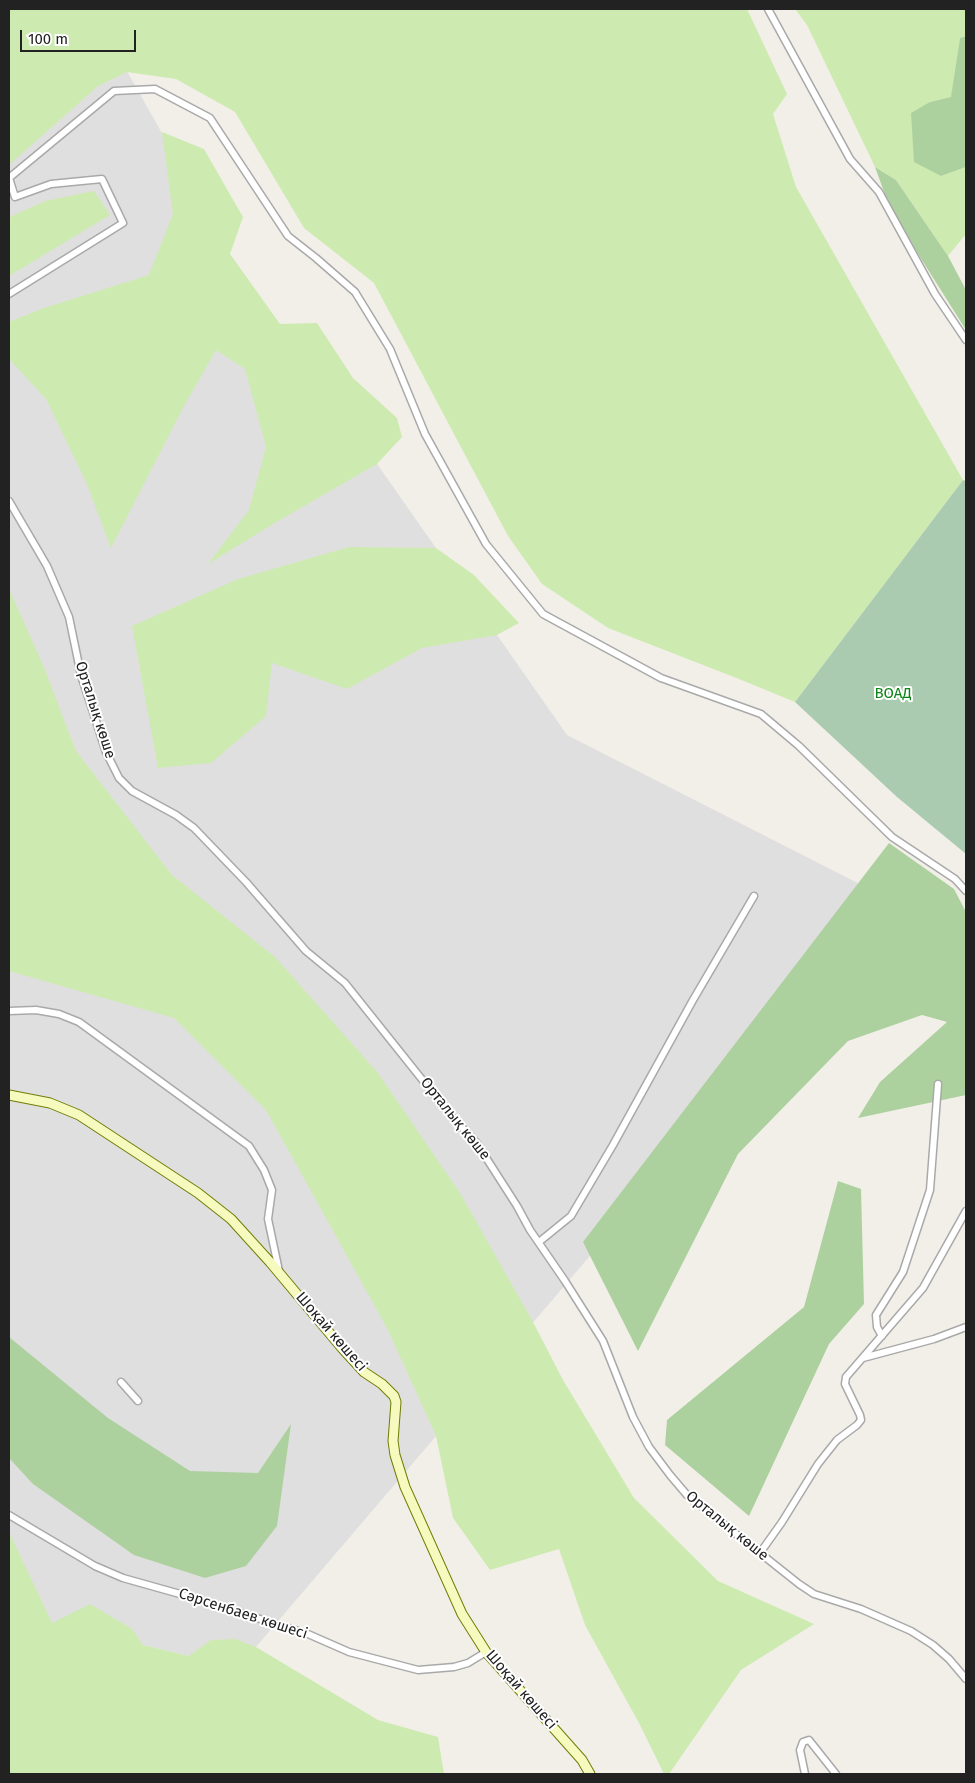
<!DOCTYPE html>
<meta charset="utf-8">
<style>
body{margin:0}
#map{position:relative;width:975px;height:1783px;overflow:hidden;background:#f2efe9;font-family:"Fira Sans",sans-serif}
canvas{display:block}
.frame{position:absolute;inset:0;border:10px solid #222;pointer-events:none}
.scale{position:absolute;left:20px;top:30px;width:116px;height:22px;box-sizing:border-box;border:2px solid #222;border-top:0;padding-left:6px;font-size:15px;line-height:18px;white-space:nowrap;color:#222;-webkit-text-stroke:4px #fff;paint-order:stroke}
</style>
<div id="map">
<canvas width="975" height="1783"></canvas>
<div class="frame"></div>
<div class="scale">100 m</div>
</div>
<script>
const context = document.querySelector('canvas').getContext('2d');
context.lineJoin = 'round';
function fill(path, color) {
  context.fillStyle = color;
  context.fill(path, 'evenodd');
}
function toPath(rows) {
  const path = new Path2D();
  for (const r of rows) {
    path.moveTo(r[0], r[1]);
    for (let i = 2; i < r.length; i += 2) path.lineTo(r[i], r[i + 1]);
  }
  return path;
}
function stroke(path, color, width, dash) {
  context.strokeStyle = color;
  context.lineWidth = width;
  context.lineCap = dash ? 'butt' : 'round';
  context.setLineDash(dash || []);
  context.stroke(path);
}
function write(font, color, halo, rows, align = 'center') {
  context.font = font + ' "Fira Sans",sans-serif';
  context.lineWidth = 4;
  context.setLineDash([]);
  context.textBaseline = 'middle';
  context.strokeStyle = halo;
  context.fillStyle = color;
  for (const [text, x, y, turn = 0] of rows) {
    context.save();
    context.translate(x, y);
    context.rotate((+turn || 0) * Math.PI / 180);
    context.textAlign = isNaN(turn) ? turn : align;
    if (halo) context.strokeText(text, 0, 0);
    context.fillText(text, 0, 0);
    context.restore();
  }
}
fill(toPath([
 [9,9,92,9,230,254,567,735,893,901,238,1668,52,1623,9,1608]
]), '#e0dfdf');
fill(toPath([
 [9,9,747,9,787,94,773,114,796,187,963,480,795,702,739,679,608,628,542,584,508,536,374,283,304,228,235,112,176,79,127,72,98,86,9,165],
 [795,9,966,9,966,36,960,38,952,97,930,102,941,176,966,167,966,234,948,256,896,180,875,167,807,25],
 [162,132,204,149,243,217,230,254,280,324,317,323,353,378,397,418,402,437,377,464,273,524,208,564,249,510,266,447,245,369,216,350,184,406,111,548,86,482,46,399,9,359,9,322,44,308,149,275,173,214],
 [94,191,110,215,9,276,9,214,10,217,45,201],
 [349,547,436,548,474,575,519,623,497,635,422,648,347,689,272,663,266,716,211,763,158,768,132,626,238,579],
 [9,589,43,665,76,751,172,875,275,957,378,1073,460,1193,533,1322,563,1380,634,1498,718,1581,814,1624,741,1670,669,1774,664,1774,640,1725,585,1625,559,1549,490,1570,453,1518,436,1436,388,1330,266,1110,174,1018,9,971],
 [9,1532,52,1623,90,1604,132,1629,143,1645,189,1656,211,1640,235,1639,256,1647,378,1720,438,1737,444,1774,9,1774]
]), '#cdebb0');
fill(toPath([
 [966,36,966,167,941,176,914,162,911,113,930,102,951,97,960,38],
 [875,167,896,180,948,256,966,290,966,330,908,238,887,200],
 [889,843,954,889,966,912,966,1095,858,1118,880,1082,947,1022,922,1015,848,1041,738,1154,638,1351,583,1242],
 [838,1181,861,1189,864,1304,829,1344,749,1516,665,1445,667,1420,804,1307],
 [9,1337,108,1418,190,1471,258,1473,291,1424,277,1526,246,1566,205,1578,134,1555,33,1484,9,1458]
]), '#add19e');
fill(toPath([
 [963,480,966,481,966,854,897,797,795,702]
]), '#aacbaf');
const street = toPath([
 [768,9,850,159,879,192,935,294,966,340],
 [9,178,114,91,155,89,210,118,288,236,316,258,355,292,390,349,425,434,486,544,543,614,661,678,761,714,799,746,892,837,955,879,966,891],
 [9,178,15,197,51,184,102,179,123,223,9,294],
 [9,501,47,566,69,617,81,675,106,752,119,778,132,791,176,815,194,828,246,882,306,951,345,983,452,1117,476,1142,517,1206,530,1230,565,1281,603,1341,633,1417,649,1447,670,1475,687,1495,799,1584,814,1594,861,1609,911,1631,933,1645,949,1659,966,1679],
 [9,1011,36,1010,59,1014,79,1022,249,1146,264,1170,272,1190,268,1219,279,1271],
 [539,1242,571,1216,613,1145,693,1000,754,896],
 [882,1336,877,1327,876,1315,903,1272,930,1190,938,1084],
 [863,1358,934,1339,966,1327],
 [121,1382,138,1401],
 [9,1515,95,1566,123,1578,180,1594,308,1634,349,1652,418,1670,454,1667,468,1663,486,1652],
 [760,1553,782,1522,818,1464,837,1440,857,1425,861,1420,860,1415,845,1384,846,1377,923,1288,966,1211],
 [805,1774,800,1750,803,1742,809,1740,836,1774]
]);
const secondary = toPath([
 [9,1095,50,1103,79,1115,198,1193,231,1219,270,1262,342,1348,364,1372,382,1384,394,1396,396,1402,393,1441,395,1455,405,1487,462,1614,486,1652,582,1760,590,1774]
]);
stroke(street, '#a9a9a9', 9);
stroke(secondary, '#707d05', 11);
stroke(street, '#fff', 6);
stroke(secondary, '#f7fabf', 9);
write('15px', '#0c8416', '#fff', [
 ["ВОАД",893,694]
]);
write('15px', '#222', '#fff', [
 ["Орталық көше",95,710,72],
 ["Орталық көше",455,1119,51],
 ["Шоқай көшесі",331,1332,49],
 ["Орталық көше",727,1526,39],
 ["Сәрсенбаев көшесі",243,1614,18],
 ["Шоқай көшесі",521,1690,49]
]);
</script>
